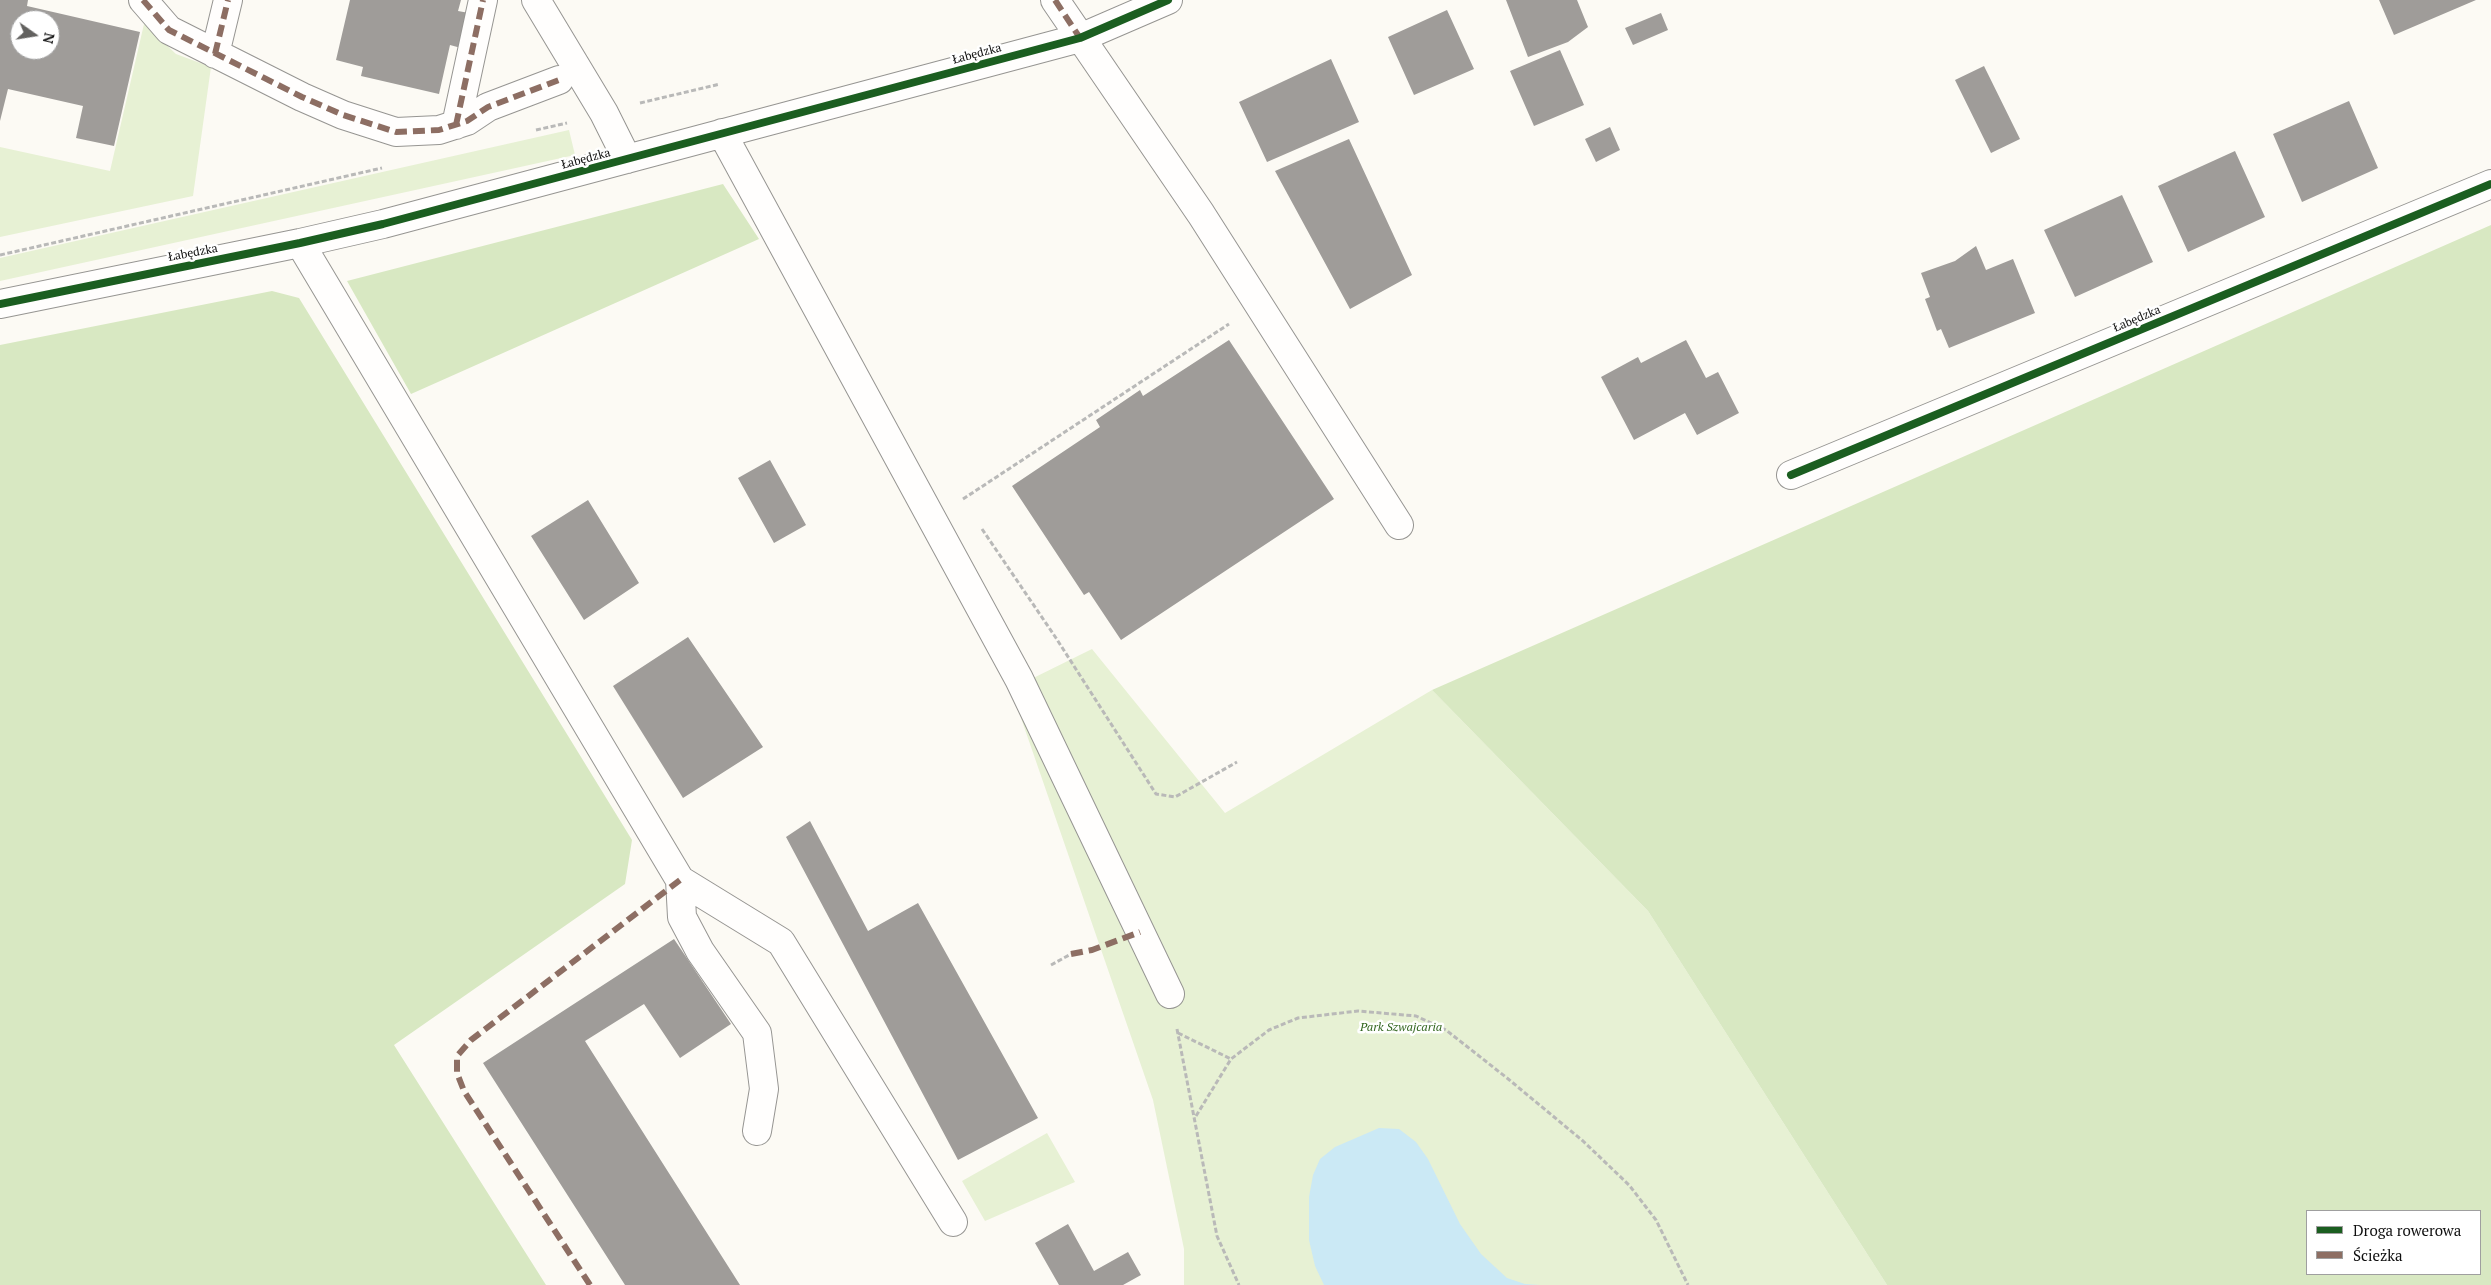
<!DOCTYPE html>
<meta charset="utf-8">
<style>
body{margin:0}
#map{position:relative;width:2491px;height:1285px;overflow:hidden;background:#fcfaf4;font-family:"PT Serif",serif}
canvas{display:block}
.legend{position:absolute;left:2306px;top:1210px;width:175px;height:65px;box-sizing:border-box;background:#fff;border:1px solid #9f9f9f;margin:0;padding:6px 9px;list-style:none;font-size:15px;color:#0f0f0f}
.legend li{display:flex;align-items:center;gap:10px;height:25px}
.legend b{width:25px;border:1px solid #9f9f9f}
.north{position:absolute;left:10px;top:10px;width:50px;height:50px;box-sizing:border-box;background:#fff;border:1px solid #9f9f9f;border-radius:50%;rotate:103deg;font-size:14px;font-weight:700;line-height:20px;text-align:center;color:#0f0f0f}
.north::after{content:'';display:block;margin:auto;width:18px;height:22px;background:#62615f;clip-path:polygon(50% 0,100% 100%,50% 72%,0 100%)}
</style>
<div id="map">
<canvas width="2491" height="1285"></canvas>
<ul class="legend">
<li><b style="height:6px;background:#1b5e20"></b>Droga rowerowa</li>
<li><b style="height:6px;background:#8d6e63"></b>Ścieżka</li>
</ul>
<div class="north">N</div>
</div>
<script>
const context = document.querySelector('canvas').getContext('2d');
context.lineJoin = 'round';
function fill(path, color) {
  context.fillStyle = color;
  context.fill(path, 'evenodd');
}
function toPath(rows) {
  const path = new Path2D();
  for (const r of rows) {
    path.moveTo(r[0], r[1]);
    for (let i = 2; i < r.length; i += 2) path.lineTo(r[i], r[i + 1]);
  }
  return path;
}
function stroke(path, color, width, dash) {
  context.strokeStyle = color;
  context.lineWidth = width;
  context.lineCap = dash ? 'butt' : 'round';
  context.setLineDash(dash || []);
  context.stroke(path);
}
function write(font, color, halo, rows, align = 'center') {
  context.font = font + ' "PT Serif",serif';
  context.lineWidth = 5;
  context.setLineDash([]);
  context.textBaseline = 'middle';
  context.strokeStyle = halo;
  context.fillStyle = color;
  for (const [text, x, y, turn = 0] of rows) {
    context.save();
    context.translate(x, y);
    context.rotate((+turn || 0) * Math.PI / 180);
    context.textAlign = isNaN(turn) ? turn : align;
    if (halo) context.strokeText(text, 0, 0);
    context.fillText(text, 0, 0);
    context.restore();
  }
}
fill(toPath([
 [144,24,176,54,211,67,193,196,0,237,0,147,110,171],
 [569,130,575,155,0,281,0,258],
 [1092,649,1225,813,1432,690,1648,911,1887,1285,1184,1285,1184,1249,1153,1100,1011,689],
 [1047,1133,1075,1182,985,1221,962,1181]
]), '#e7f1d4');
fill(toPath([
 [723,184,759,239,411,394,347,281],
 [2491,225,2491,1285,1887,1285,1648,911,1432,690],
 [2480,1211,2480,1274,2307,1274,2307,1211],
 [272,291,299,298,632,840,625,884,394,1045,546,1285,0,1285,0,345]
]), '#d8e8c2');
fill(toPath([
 [1379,1128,1399,1129,1416,1142,1428,1159,1460,1224,1481,1254,1507,1278,1525,1284,1540,1285,1324,1285,1315,1266,1309,1240,1309,1197,1313,1175,1320,1159,1335,1147]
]), '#cbe9f5');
fill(toPath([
 [0,0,28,0,27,6,140,32,114,146,76,138,83,106,8,89,0,121],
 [20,20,50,20,50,50,20,50],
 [350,0,461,0,458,11,469,13,461,48,450,45,439,94,361,76,363,67,336,60],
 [1506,0,1577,0,1588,27,1568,42,1528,57],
 [2379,0,2476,0,2394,35],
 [1447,10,1474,69,1414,95,1388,37],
 [1661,13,1668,30,1633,45,1625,28],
 [1560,50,1584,105,1534,126,1510,71],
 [1331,59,1359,122,1267,162,1239,102],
 [1984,66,2020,139,1991,153,1955,80],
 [2349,101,2378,168,2302,202,2273,134],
 [1610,127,1620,150,1596,162,1585,139],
 [1349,139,1412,275,1350,309,1275,171],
 [2235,151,2265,217,2188,252,2158,186],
 [2122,195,2153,262,2075,297,2044,230],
 [1976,246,1986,270,2013,259,2035,313,1949,348,1941,329,1937,331,1925,299,1930,297,1921,273,1955,261],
 [1229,340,1334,499,1121,640,1089,592,1084,595,1012,486,1100,427,1096,420,1140,390,1143,396],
 [1686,340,1706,378,1718,372,1739,413,1697,435,1685,413,1634,440,1601,377,1638,357,1641,363],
 [770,460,806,525,774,543,738,478],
 [588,500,639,583,584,620,531,536],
 [688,637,763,747,683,798,613,686],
 [810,821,868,931,918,903,1038,1118,958,1160,786,837],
 [674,939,731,1024,680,1058,644,1004,585,1041,740,1285,625,1285,483,1063],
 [1068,1224,1094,1271,1128,1252,1141,1275,1123,1285,1059,1285,1035,1243]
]), '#9f9c99');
const minor = toPath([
 [143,0,169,30,302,97,343,115,396,132,439,130,467,121,488,107,559,80],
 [536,0,604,113,627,159],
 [1055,0,1201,214,1399,525],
 [215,54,228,0],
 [456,125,483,0],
 [722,133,1019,679,1170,994],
 [300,243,680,880,682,917,700,951,757,1033,764,1089,757,1131],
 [0,304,300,243,383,224,1080,38,1168,0],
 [1791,475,2491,184],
 [680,880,781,942,953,1222]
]);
stroke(minor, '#969592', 30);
stroke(toPath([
 [640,103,720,84],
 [536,130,567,123],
 [0,255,382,168],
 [963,499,1229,324],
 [982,529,1056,638,1156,794,1175,797,1237,762],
 [1051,965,1071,954],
 [1177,1029,1217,1236,1239,1285],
 [1178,1033,1231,1059],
 [1196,1116,1231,1059,1269,1030,1298,1018,1358,1011,1416,1016,1446,1030,1507,1078,1583,1141,1629,1185,1656,1220,1688,1285]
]), '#b9b9b8', 3, [5, 2.5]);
stroke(minor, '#fffefd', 28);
stroke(toPath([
 [143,0,169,30,302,97,343,115,396,132,439,130,467,121,488,107,559,80],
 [1055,0,1080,38],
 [215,54,228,0],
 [456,125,483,0],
 [1071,954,1092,950,1140,932],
 [590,1285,464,1091,457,1073,457,1056,471,1040,680,880]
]), '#8d6e63', 6, [12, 6]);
stroke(toPath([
 [0,304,300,243,383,224,1080,38,1168,0],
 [1791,475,2491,184]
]), '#1b5e20', 8);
write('12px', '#0f0f0f', '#fff', [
 ["Łabędzka",977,54,-15],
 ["Łabędzka",586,159,-15],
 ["Łabędzka",193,253,-11],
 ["Łabędzka",2137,319,-23]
]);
write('italic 12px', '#32661f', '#fff', [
 ["Park Szwajcaria",1401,1028]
]);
</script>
